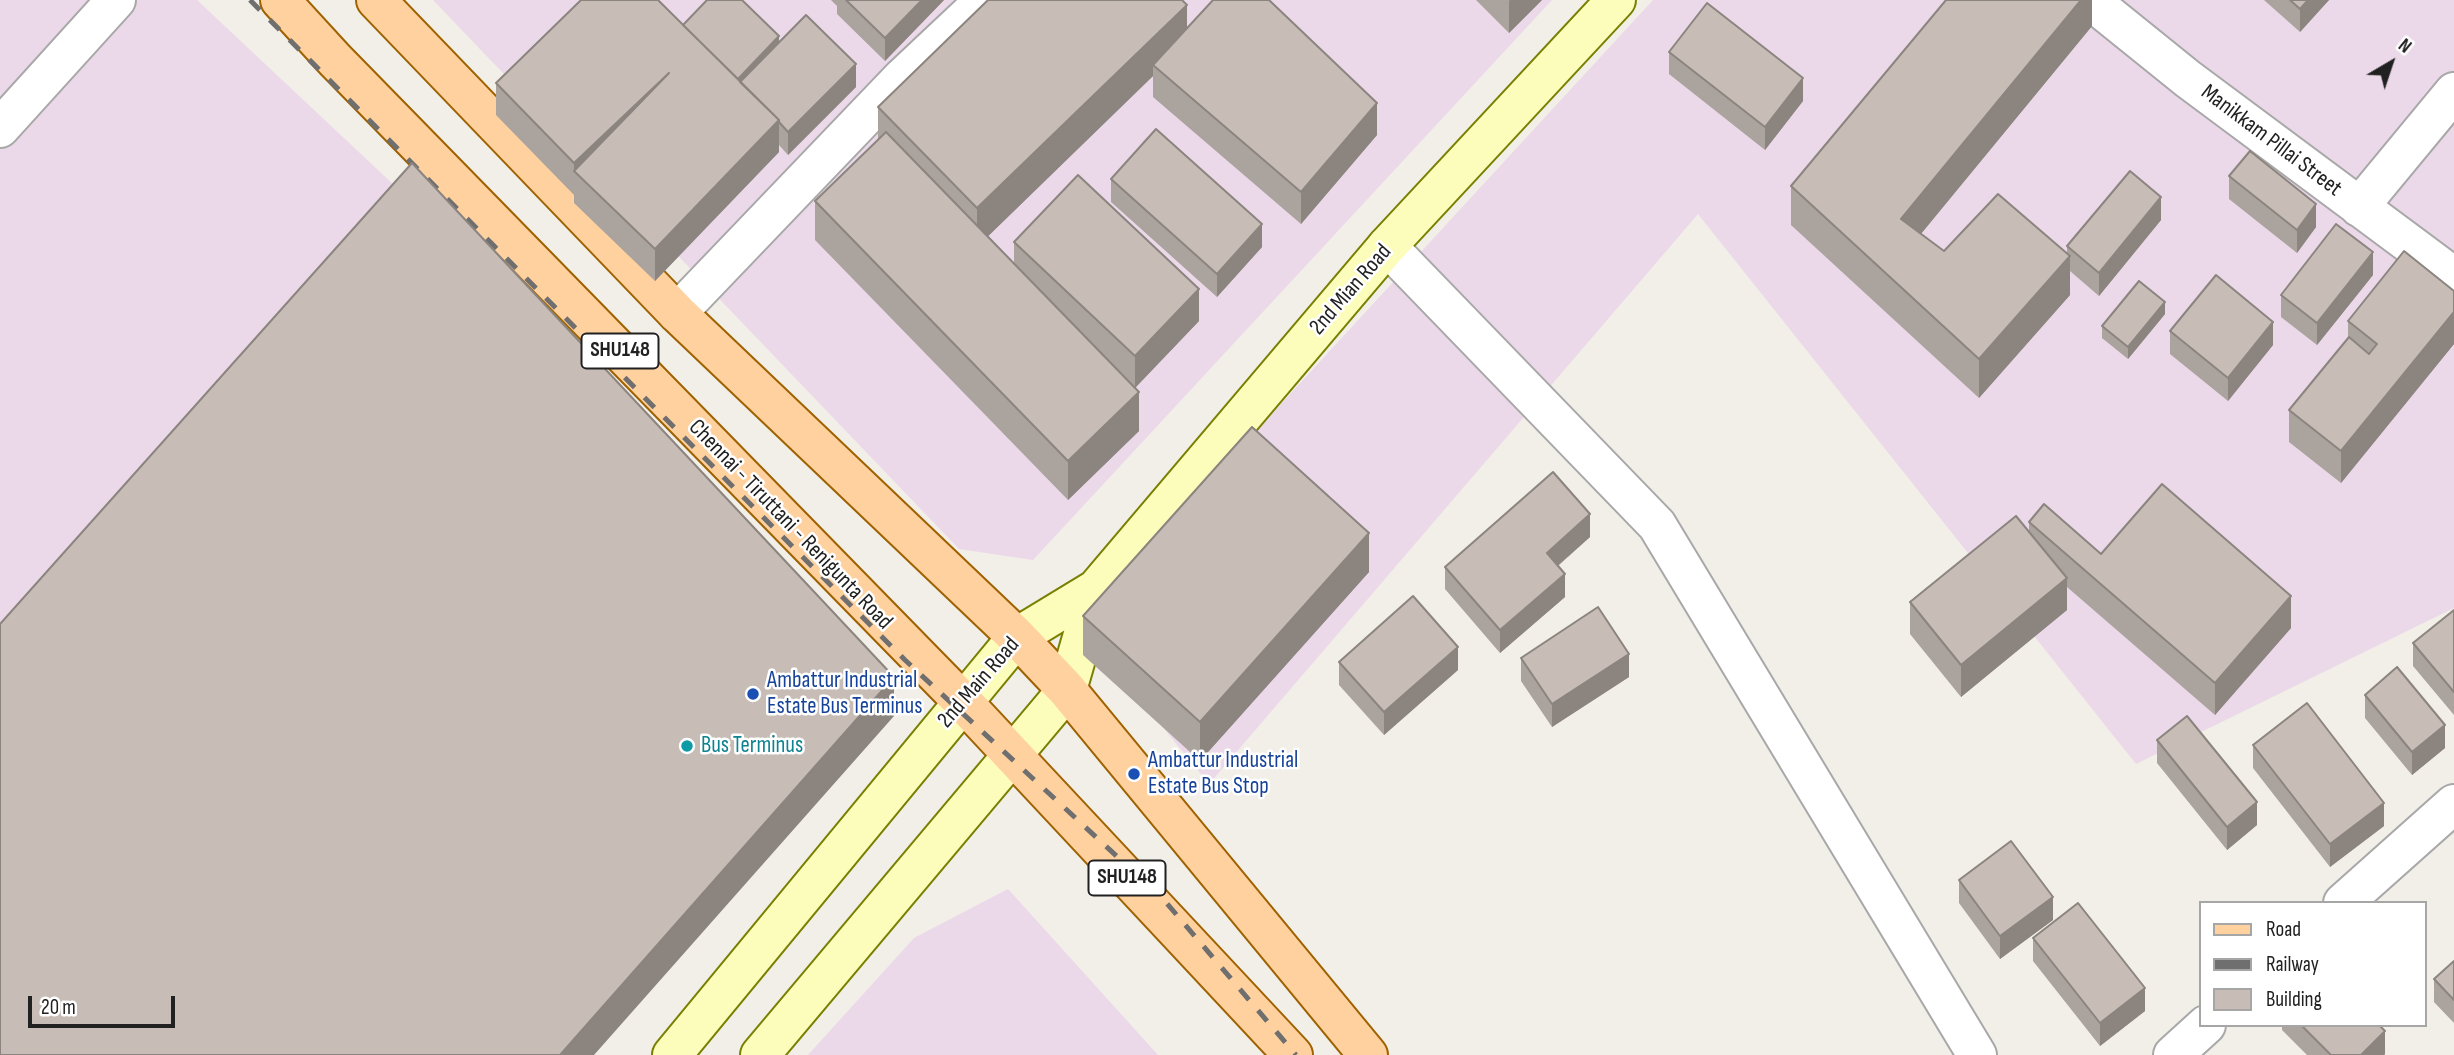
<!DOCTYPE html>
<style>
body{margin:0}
#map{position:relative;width:2454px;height:1055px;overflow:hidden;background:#f2eee8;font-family:"Sofia Sans Condensed",sans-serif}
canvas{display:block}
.legend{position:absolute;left:2199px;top:901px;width:228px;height:126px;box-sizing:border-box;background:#fff;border:2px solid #a6a6a6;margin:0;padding:9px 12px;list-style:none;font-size:21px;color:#212121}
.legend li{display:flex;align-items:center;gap:14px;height:35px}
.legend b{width:35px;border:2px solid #a6a6a6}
.north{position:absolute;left:2356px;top:28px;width:70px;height:70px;-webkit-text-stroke:5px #fff;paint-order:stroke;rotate:39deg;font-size:19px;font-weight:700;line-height:28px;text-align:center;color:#212121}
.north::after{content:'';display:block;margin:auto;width:24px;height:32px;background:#212121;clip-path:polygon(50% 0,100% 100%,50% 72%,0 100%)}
.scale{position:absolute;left:28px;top:996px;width:147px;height:32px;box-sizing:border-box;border:4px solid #212121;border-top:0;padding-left:9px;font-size:21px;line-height:24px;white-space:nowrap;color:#212121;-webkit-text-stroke:5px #fff;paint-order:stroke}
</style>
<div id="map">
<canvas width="2454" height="1055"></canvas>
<ul class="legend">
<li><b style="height:9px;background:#ffd19f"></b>Road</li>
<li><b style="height:9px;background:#6f6f6f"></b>Railway</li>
<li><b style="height:19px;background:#c7bdb6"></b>Building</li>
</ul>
<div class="north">N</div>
<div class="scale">20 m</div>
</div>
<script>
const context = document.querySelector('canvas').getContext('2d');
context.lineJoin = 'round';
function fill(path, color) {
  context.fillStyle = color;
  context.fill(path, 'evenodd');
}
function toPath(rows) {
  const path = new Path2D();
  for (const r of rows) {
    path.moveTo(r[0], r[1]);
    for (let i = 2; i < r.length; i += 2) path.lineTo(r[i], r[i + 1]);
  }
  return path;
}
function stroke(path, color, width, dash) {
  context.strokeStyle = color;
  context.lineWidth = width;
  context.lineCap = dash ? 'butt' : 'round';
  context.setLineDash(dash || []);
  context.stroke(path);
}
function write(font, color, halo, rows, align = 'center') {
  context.font = font + ' "Sofia Sans Condensed",sans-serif';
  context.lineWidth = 5;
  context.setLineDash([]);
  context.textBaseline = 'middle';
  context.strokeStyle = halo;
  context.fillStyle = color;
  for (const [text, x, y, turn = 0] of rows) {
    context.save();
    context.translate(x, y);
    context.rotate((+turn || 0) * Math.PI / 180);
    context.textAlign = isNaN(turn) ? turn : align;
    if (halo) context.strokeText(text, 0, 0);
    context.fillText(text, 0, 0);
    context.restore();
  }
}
fill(toPath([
 [0,0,197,0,412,202,0,663],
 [433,0,1552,0,1033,560,959,549],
 [1653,0,2454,0,2454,608,2136,764,1698,214,1209,784,1118,672,1139,558],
 [1008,889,1158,1055,808,1055,914,938]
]), '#ebd9e9');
const minor = toPath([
 [2090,0,2188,79,2454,277],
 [0,128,116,0],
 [2359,207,2454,92],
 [1387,246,1657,525,1977,1055],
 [677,313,903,77,985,0],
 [2343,903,2454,804],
 [2173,1055,2206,1025]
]);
const secondary = toPath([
 [672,1055,1017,637,1096,589,1387,246,1616,0],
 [760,1055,1067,690,1096,589]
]);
const primary = toPath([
 [280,0,335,60,962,701,1293,1055],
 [376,0,677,313,1017,637,1067,690,1368,1055]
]);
stroke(minor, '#a8a8a8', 42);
stroke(secondary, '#788000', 42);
stroke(primary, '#9e6200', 42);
stroke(minor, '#fff', 38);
stroke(secondary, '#fcfcbb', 38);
stroke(primary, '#ffd19f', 38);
stroke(toPath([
 [250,0,905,660,1164,900,1296,1055]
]), '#6f6f6f', 5, [14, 14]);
fill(toPath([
 [831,0,944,0,885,61,837,14,837,6],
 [1476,0,1542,0,1509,33],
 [2092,0,2092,26,1921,234,1944,251,2067,254,2067,246,2161,220,2099,296,2070,271,2070,295,1979,398,1791,225,1791,186],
 [2264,0,2329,0,2300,32],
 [683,25,779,42,856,87,788,155,779,145,779,152,655,281,574,203,574,195,496,115,496,83],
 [1187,28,1377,135,1301,224,1153,97,1153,76,988,236,1014,264,1014,242,1199,321,1135,388,1139,431,1068,500,815,240,815,201,878,140,878,107],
 [1669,52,1803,101,1765,150,1669,74],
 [2229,176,2316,227,2297,253,2229,199],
 [1111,179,1262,247,1217,297,1111,202],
 [2373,275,2317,345,2281,317,2281,295],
 [2454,291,2454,344,2341,483,2289,442,2289,410,2348,338,2348,321],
 [2165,314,2128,359,2102,338,2102,326],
 [2170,331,2273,345,2228,401,2170,354],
 [2029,522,2101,554,2291,628,2215,715,2067,587,2067,610,1961,697,1910,634,1910,602,2029,532],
 [1590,537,1558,566,1565,597,1500,653,1445,589,1445,567],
 [1369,572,1200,761,1083,655,1083,616],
 [2454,610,2454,715,2413,666,2413,643],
 [1521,658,1629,677,1552,727,1521,681],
 [1339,662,1458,670,1384,735,1339,685],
 [2365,695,2445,748,2412,775,2365,718],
 [2157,740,2257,825,2227,850,2157,763],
 [2253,745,2384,826,2330,867,2253,768],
 [1959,880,2053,920,2000,959,1959,903],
 [2033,938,2145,1011,2100,1046,2033,961],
 [2454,961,2454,1023,2434,1002,2434,979],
 [2282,1025,2379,1025,2385,1054,2384,1055,2307,1055,2282,1030]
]), '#aba39d');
fill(toPath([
 [922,0,944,0,885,61,885,38],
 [1510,0,1542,0,1509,33,1509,1],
 [2081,0,2092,0,2092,26,1901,258,1901,219],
 [2308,0,2329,0,2300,32,2300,9],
 [1187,5,1187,44,1153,65,1153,76,977,247,977,208],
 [779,36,779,59,748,91,737,80],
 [856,64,856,87,788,155,788,132],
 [669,73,574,171,574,195,574,163],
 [1803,78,1803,101,1765,150,1765,127],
 [1377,103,1377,135,1301,224,1301,192],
 [779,120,779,152,655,281,655,249],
 [2161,197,2161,220,2099,296,2099,273],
 [2316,204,2316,227,2297,253,2297,230],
 [1262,224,1262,247,1217,297,1217,274],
 [2373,252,2373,275,2317,345,2317,323],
 [2070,256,2070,295,1979,398,1979,359],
 [1199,289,1199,321,1135,388,1135,356],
 [2165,302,2165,314,2128,359,2128,347],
 [2454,312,2454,344,2341,483,2341,451],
 [2273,322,2273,345,2228,401,2228,378],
 [1139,392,1139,431,1068,500,1068,461],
 [1590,514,1590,537,1547,575,1547,553],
 [1369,533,1369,572,1200,761,1200,722],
 [1565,574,1565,597,1500,653,1500,630],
 [2067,578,2067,610,1961,697,1961,665],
 [2291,596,2291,628,2215,715,2215,683],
 [1458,647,1458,670,1384,735,1384,712],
 [1629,654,1629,677,1552,727,1552,704],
 [894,677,894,716,594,1055,560,1055],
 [2445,725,2445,748,2412,775,2412,752],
 [2257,802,2257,825,2227,850,2227,827],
 [2384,803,2384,826,2330,867,2330,844],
 [2053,897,2053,920,2000,959,2000,936],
 [2145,988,2145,1011,2100,1046,2100,1023],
 [2385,1031,2385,1054,2384,1055,2361,1055]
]), '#8b847f');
const building = toPath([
 [581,0,658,0,779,120,655,249,574,171,669,73,574,163,496,83,581,0],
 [707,0,742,0,779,36,738,79,683,25,707,0],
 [846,0,922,0,885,38,846,0],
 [988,0,1182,0,1187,5,977,208,878,107,988,0],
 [1213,0,1269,0,1377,103,1301,192,1153,65,1213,0],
 [1946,0,2081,0,1901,219,1944,251,1998,194,2070,256,1979,359,1791,186,1946,0],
 [2290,0,2308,0,2300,9,2290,0],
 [1707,3,1803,78,1765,127,1669,52,1707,3],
 [806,15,856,64,788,132,779,122,779,120,740,82,806,15],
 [1156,129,1262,224,1217,274,1111,179,1156,129],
 [886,132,1139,392,1068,461,815,201,886,132],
 [2250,151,2316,204,2297,230,2229,176,2250,151],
 [412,163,894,677,560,1055,0,1055,0,624,412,163],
 [2130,171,2161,197,2099,273,2067,246,2130,171],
 [1078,175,1199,289,1135,356,1014,242,1078,175],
 [2336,224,2373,252,2317,323,2281,295,2336,224],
 [2404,251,2454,291,2454,312,2341,451,2289,410,2349,337,2369,354,2377,344,2348,321,2404,251],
 [2216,275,2273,322,2228,378,2170,331,2216,275],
 [2139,281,2165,302,2128,347,2102,326,2139,281],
 [1252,427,1369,533,1200,722,1083,616,1252,427],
 [1553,472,1590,514,1547,553,1565,574,1500,630,1445,567,1553,472],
 [2162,484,2291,596,2215,683,2029,522,2044,504,2101,554,2162,484],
 [2016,516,2067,578,1961,665,1910,602,2016,516],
 [1413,596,1458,647,1384,712,1339,662,1413,596],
 [1598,607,1629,654,1552,704,1521,658,1598,607],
 [2454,610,2454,692,2413,643,2454,610],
 [2397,667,2445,725,2412,752,2365,695,2397,667],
 [2307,703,2384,803,2330,844,2253,745,2307,703],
 [2187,716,2257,802,2227,827,2157,740,2187,716],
 [2011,841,2053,897,2000,936,1959,880,2011,841],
 [2078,903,2145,988,2100,1023,2033,938,2078,903],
 [2454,961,2454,1000,2434,979,2454,961],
 [2301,1025,2379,1025,2385,1031,2361,1055,2331,1055,2301,1025]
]);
fill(building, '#c7bdb6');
stroke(building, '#8b847f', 2);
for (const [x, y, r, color] of [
 [753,694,7,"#1a4fb4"],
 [687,746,7,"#0f9aa8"],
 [1134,774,7,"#1a4fb4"]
]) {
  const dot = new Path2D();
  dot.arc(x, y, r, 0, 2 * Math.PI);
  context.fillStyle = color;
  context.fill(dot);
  stroke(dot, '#fff', 2.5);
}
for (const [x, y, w] of [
 [620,351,77],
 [1127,878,77]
]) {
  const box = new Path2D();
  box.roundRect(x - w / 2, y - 17.5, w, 35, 5);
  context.fillStyle = '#fff';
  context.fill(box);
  stroke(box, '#212121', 2);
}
write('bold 21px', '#212121', null, [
 ["SHU148",620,351],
 ["SHU148",1127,878]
]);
write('23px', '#212121', '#fff', [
 ["Manikkam Pillai Street",2271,141,37],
 ["2nd Mian Road",1351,290,-49],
 ["Chennai - Tiruttani - Renigunta Road",790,525,46],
 ["2nd Main Road",979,683,-49]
]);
write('23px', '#164399', '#fff', [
 ["Ambattur Industrial",767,681],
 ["Estate Bus Terminus",767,707],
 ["Ambattur Industrial",1148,761],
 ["Estate Bus Stop",1148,787]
], 'left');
write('23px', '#0d838f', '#fff', [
 ["Bus Terminus",701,746]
], 'left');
</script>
